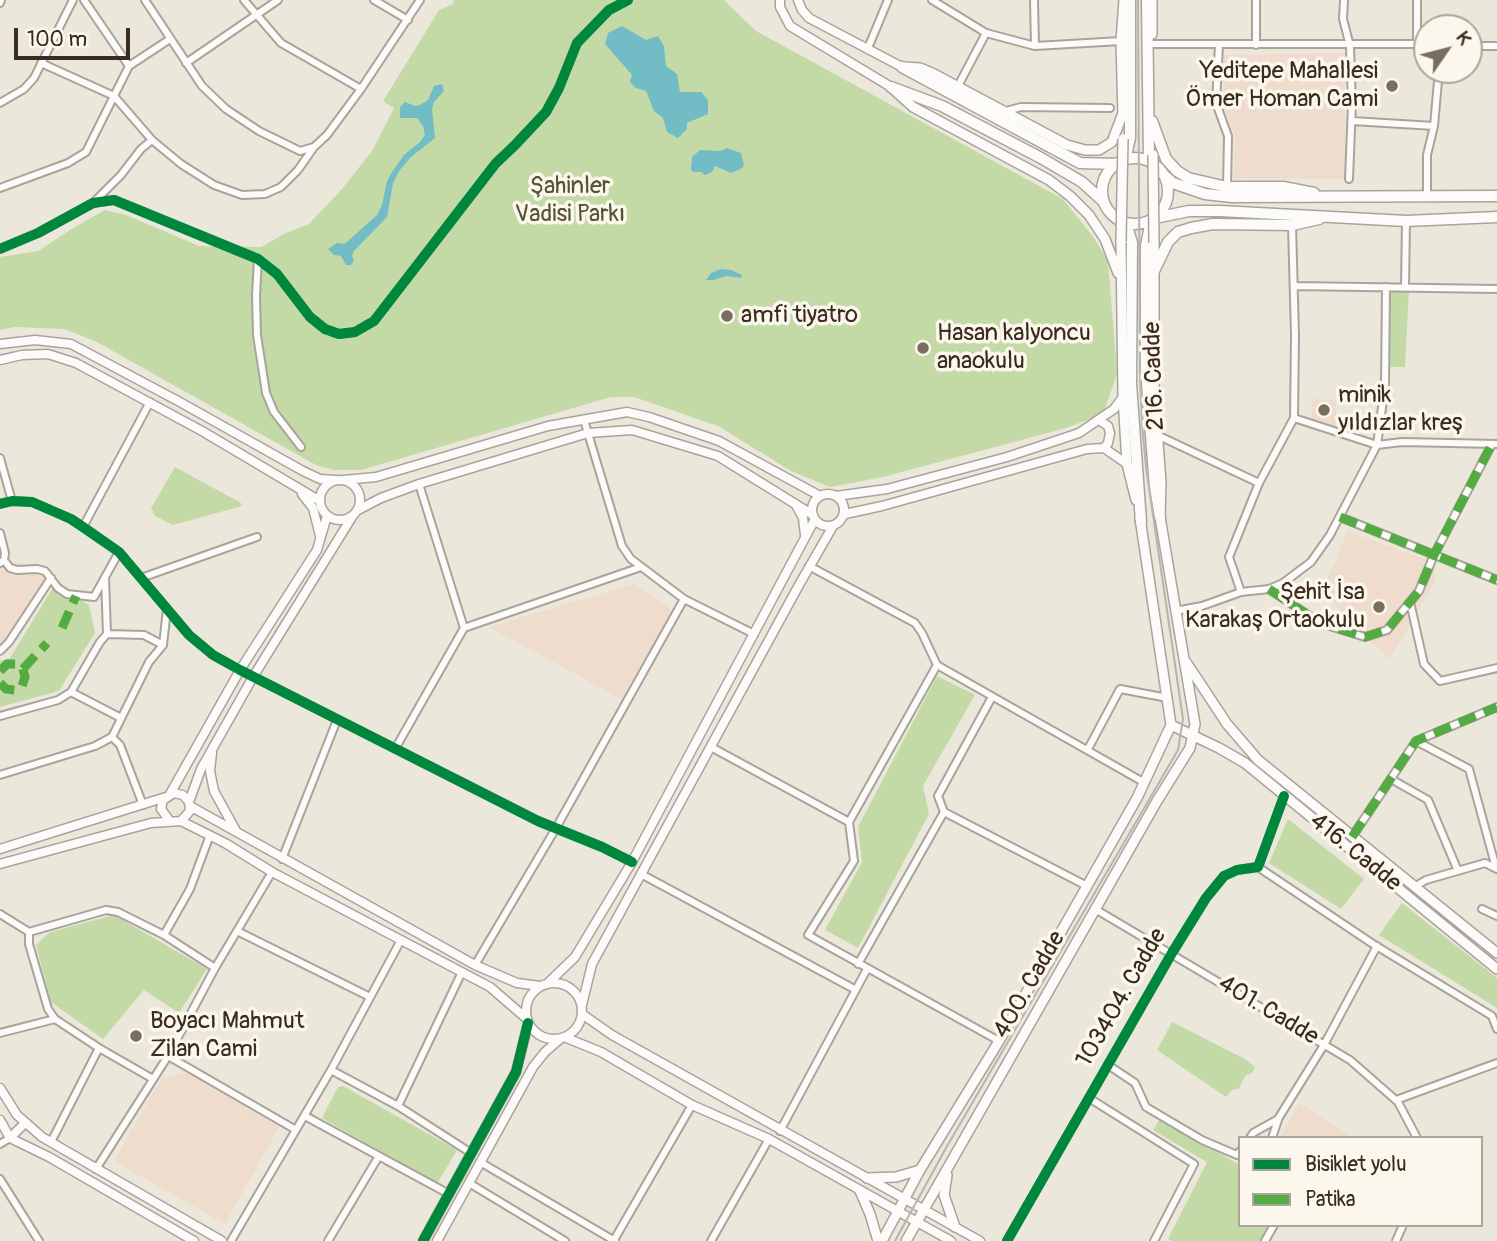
<!DOCTYPE html>
<meta charset="utf-8">
<style>
body{margin:0}
#map{position:relative;width:1497px;height:1241px;overflow:hidden;background:#ece7db;font-family:Pangolin,sans-serif}
canvas{display:block}
.legend{position:absolute;left:1238px;top:1136px;width:245px;height:91px;box-sizing:border-box;background:#fbf7ec;border:2px solid #aea59a;margin:0;padding:9px 12px;list-style:none;font-size:21px;color:#3b2a1e}
.legend li{display:flex;align-items:center;gap:14px;height:35px}
.legend b{width:35px;border:2px solid #aea59a}
.north{position:absolute;left:1413px;top:14px;width:70px;height:70px;box-sizing:border-box;background:#fbf7ec;border:2px solid #aea59a;border-radius:50%;rotate:55deg;font-size:19px;font-weight:700;line-height:28px;text-align:center;color:#3b2a1e}
.north::after{content:'';display:block;margin:auto;width:24px;height:32px;background:#796c60;clip-path:polygon(50% 0,100% 100%,50% 72%,0 100%)}
.scale{position:absolute;left:14px;top:28px;width:116px;height:32px;box-sizing:border-box;border:4px solid #3b2a1e;border-top:0;padding-left:9px;font-size:21px;line-height:24px;white-space:nowrap;color:#3b2a1e;-webkit-text-stroke:5px #fbf7ec;paint-order:stroke}
</style>
<div id="map">
<canvas width="1497" height="1241"></canvas>
<ul class="legend">
<li><b style="height:9px;background:#00873e"></b>Bisiklet yolu</li>
<li><b style="height:9px;background:#55ab43"></b>Patika</li>
</ul>
<div class="north">K</div>
<div class="scale">100 m</div>
</div>
<script>
const context = document.querySelector('canvas').getContext('2d');
context.lineJoin = 'round';
function fill(path, color) {
  context.fillStyle = color;
  context.fill(path, 'evenodd');
}
function toPath(rows) {
  const path = new Path2D();
  for (const r of rows) {
    if (r.length === 3) {
      path.moveTo(r[0] + r[2], r[1]);
      path.arc(r[0], r[1], r[2], 0, 2 * Math.PI);
      continue;
    }
    path.moveTo(r[0], r[1]);
    for (let i = 2; i < r.length; i += 2) path.lineTo(r[i], r[i + 1]);
  }
  return path;
}
function stroke(path, color, width, dash) {
  context.strokeStyle = color;
  context.lineWidth = width;
  context.lineCap = dash ? 'butt' : 'round';
  context.setLineDash(dash || []);
  context.stroke(path);
}
function write(font, color, halo, rows, align = 'center') {
  context.font = font + ' Pangolin,sans-serif';
  context.lineWidth = 7;
  context.setLineDash([]);
  context.textBaseline = 'middle';
  context.strokeStyle = halo;
  context.fillStyle = color;
  for (const [text, x, y, turn = 0] of rows) {
    context.save();
    context.translate(x, y);
    context.rotate((+turn || 0) * Math.PI / 180);
    context.textAlign = isNaN(turn) ? turn : align;
    if (halo) context.strokeText(text, 0, 0);
    context.fillText(text, 0, 0);
    context.restore();
  }
}
fill(toPath([
 [1345,53,1345,179,1234,178,1235,137,1223,105,1224,55],
 [1312,399,1336,400,1336,426,1312,420],
 [1347,531,1424,559,1434,555,1435,582,1390,659,1352,626,1322,588,1335,563],
 [15,561,43,574,44,584,0,648,0,566],
 [634,584,670,607,671,614,621,699,489,627],
 [188,1072,279,1127,225,1224,114,1161,161,1079],
 [1299,1103,1355,1138,1280,1138]
]), '#f0dccc');
fill(toPath([
 [454,0,724,0,756,31,1063,199,1094,238,1108,261,1117,374,1103,414,1066,428,883,477,830,487,791,471,718,426,634,397,611,397,361,470,333,470,316,465,95,341,64,329,14,327,0,330,0,257,38,251,73,228,105,210,126,215,199,246,261,247,286,233,309,224,342,189,372,151,394,108,383,101,439,10,453,4],
 [1389,290,1409,290,1405,367,1387,367],
 [175,467,241,503,242,506,173,525,155,516,151,508],
 [54,586,89,605,95,633,59,691,0,707,0,661,10,658],
 [937,676,975,695,923,786,929,814,858,948,825,930,862,862,858,827],
 [1288,819,1364,879,1341,909,1269,863],
 [1402,903,1497,978,1497,1008,1379,935],
 [114,915,207,969,179,1013,144,990,103,1039,51,1002,36,945,50,932],
 [1172,1022,1245,1059,1255,1067,1253,1072,1245,1076,1239,1089,1232,1090,1226,1097,1157,1050],
 [343,1086,457,1150,437,1184,322,1118,338,1087],
 [1160,1119,1240,1165,1240,1225,1270,1225,1261,1241,1172,1241,1168,1239,1207,1162,1153,1130]
]), '#c3daa7');
fill(toPath([
 [622,26,646,40,658,36,664,46,666,66,677,74,680,92,701,92,708,100,708,114,687,123,687,129,678,138,667,132,663,118,654,111,646,91,636,88,630,82,632,75,605,44,608,33],
 [442,84,444,91,434,102,432,109,435,138,411,157,399,171,393,183,387,217,354,251,352,256,354,261,351,265,346,265,341,256,334,255,328,249,337,243,344,244,348,241,377,215,382,205,387,181,392,172,404,155,420,142,425,135,423,126,417,118,400,118,400,107,405,102,415,106,420,105,428,100,434,86],
 [727,148,741,153,744,165,742,168,731,173,715,166,712,172,705,175,701,172,693,172,691,169,692,157,700,150,720,151],
 [721,269,731,270,742,275,741,278,726,276,713,280,706,280,711,273]
]), '#72bcc6');
const minor = toPath([
 [84,0,129,66],
 [145,0,202,86,226,109,259,131,300,151,314,147,327,135,361,89,420,0],
 [244,0,281,43,361,89],
 [374,0,408,20],
 [932,0,986,33,1035,46,1121,41],
 [1034,0,1035,46],
 [1344,0,1343,19,1350,46,1352,104,1349,179],
 [0,3,1,0],
 [1152,44,1417,44,1417,0],
 [1219,45,1216,103,1228,136,1227,187],
 [1256,45,1256,0],
 [1469,46,1497,46],
 [868,48,888,0],
 [41,63,114,96,152,140,181,164,214,185,242,195,265,194,281,187,298,170,314,147],
 [186,63,278,0],
 [958,86,986,33],
 [0,103,24,89,34,78,73,0],
 [1006,111,1021,107,1110,108],
 [1352,121,1434,126],
 [0,188,68,163,86,152,129,66,170,39],
 [1427,196,1427,155,1434,126,1439,70],
 [94,202,121,175,141,149,152,140],
 [0,249,38,233,93,203,114,200,258,259,277,274,310,317,325,329,339,334,355,332,374,321,496,163,516,144,546,112,559,88,577,43,609,10,628,0],
 [258,259,256,296,257,335,266,393,274,412,301,447],
 [1294,286,1497,289],
 [1405,287,1406,221],
 [1294,418,1377,445,1402,442,1497,444],
 [584,420,622,546,631,559,684,599,754,634],
 [1157,435,1259,483],
 [0,458,12,501],
 [419,484,464,628],
 [0,504,12,501,32,502,71,519,83,527,119,552,189,635,213,655,240,670,538,821,602,847,632,862],
 [1340,517,1497,580],
 [83,527,150,402],
 [0,533,5,553,4,560,0,563],
 [4,560,10,568,17,570,37,569,45,571,58,588,67,594,94,597,119,552],
 [809,566,915,623,922,633,937,665,1145,783],
 [105,577,107,634],
 [141,578,257,537],
 [1269,589,1320,623,1365,637,1387,630,1419,591,1434,555,1492,444],
 [1241,592,1229,557,1259,483,1294,418,1295,335,1292,225],
 [1410,602,1424,664,1440,681,1497,668],
 [1175,611,1202,606,1241,592,1269,589,1283,583,1311,562,1330,535,1377,445,1385,385,1386,287],
 [0,651,9,642,51,578],
 [937,665,849,822,854,861,808,935,999,1041],
 [71,692,121,718],
 [0,716,58,700,71,692,100,642,107,634,144,635,163,645],
 [112,737,120,745,143,805],
 [1416,741,1469,769,1496,868],
 [711,747,849,822],
 [395,749,464,628,641,567],
 [1088,749,1120,689,1168,698],
 [0,775,95,746,112,737,149,662,163,645,167,609],
 [1391,779,1428,800,1458,871],
 [944,812,938,796,992,697],
 [1352,837,1416,741,1497,707],
 [282,859,337,720],
 [1258,867,1373,944,1492,1016,1497,1029],
 [641,874,856,990],
 [1414,887,1426,880,1485,863,1497,869],
 [1095,909,1350,1060,1398,1102,1417,1138],
 [1482,909,1497,916],
 [0,914,29,932],
 [237,931,370,997],
 [164,935,190,889,210,835],
 [401,940,331,1070,398,1106,471,1153],
 [858,964,944,812,1087,886],
 [475,965,556,828,684,599],
 [0,1033,55,1019],
 [168,1056,296,1130],
 [1108,1065,1135,1083,1146,1107,1202,1140,1237,1155,1240,1151],
 [153,1079,99,1048,55,1019,48,1009,29,944,29,932,106,910,118,912,164,935,215,968],
 [1089,1098,1194,1164,1154,1241],
 [1396,1100,1497,1063],
 [398,1106,462,972],
 [305,1116,449,1194],
 [780,1131,867,969],
 [1250,1138,1253,1133,1278,1119,1324,1045,1377,946],
 [1272,1138,1278,1120],
 [51,1142,99,1048],
 [0,1144,10,1138],
 [480,1162,615,1241],
 [96,1169,168,1056,215,968,272,872],
 [0,1179,39,1241],
 [469,1183,565,1241],
 [614,1240,692,1105],
 [231,1241,331,1070],
 [328,1241,379,1156],
 [711,1241,769,1139],
 [1007,1241,1172,953,1206,898,1224,876,1237,870,1258,867,1284,796],
 [1265,1241,1274,1225],
 [1396,1241,1403,1225]
]);
const tertiary = toPath([
 [780,0,780,7,790,26,891,87],
 [798,0,802,10,809,18,902,67],
 [0,344,35,340,71,344,178,401,303,471,320,479,335,480],
 [0,360,22,355,48,354,76,363,202,431,320,501],
 [1099,420,1108,426,1110,433,1108,443,1104,448],
 [340,500,20],
 [344,480,376,477,548,426,627,412,649,417,719,441,820,496],
 [828,510,16],
 [302,494,313,508,320,536],
 [836,496,887,489,1007,457,1079,433,1114,409,1123,397],
 [796,505,803,518,805,535],
 [358,510,381,498,419,484,588,433,632,430,718,456,813,515],
 [845,514,882,506,1087,449,1104,448,1127,464],
 [212,753,210,771,214,791,236,831],
 [170,794,240,670,317,550,327,516],
 [189,802,201,769,253,677,352,517],
 [190,806,475,965,517,983,540,986],
 [181,821,225,843,272,872,490,987,527,1019],
 [0,849,166,797],
 [0,864,151,823,181,821,190,811,189,802,183,795,174,793,163,800,161,809,169,820],
 [554,1011,28],
 [548,983,575,957,632,862,815,519],
 [582,1005,592,964,799,585,833,526],
 [582,1014,612,1035,980,1241],
 [564,1037,601,1052,692,1105,769,1139,951,1241],
 [0,1088,17,1115,42,1137,222,1241],
 [0,1120,10,1138,49,1157,194,1241],
 [10,1138,25,1123],
 [423,1241,516,1072,528,1023],
 [437,1241,533,1067,545,1052,560,1039]
]);
const secondary = toPath([
 [1152,34,1152,0],
 [904,67,920,68,934,74,1067,145,1085,150,1099,150,1112,142,1123,113],
 [892,88,913,107,1049,180,1070,196,1089,215,1105,239,1118,273],
 [1123,117,1121,41,1124,0],
 [1121,241,1123,397,1127,464,1136,500],
 [1140,518,1171,725],
 [1186,662,1227,724,1258,760,1497,953],
 [1171,725,1219,748,1245,763,1497,969],
 [947,1175,944,1195,955,1227],
 [867,1178,896,1177,920,1170],
 [860,1191,870,1214,878,1241],
 [882,1241,920,1170,999,1041,1137,798,1171,725],
 [906,1241,1157,801,1190,748,1195,724,1160,517,1161,482,1154,390,1154,243]
]);
const primary = toPath([
 [1147,0,1149,161],
 [902,67,1080,163,1118,164],
 [891,87,942,106,1041,158,1082,182,1104,202],
 [1152,121,1166,159,1177,171,1188,178,1227,187,1283,187,1314,193],
 [1135,191,33],
 [1125,160,1130,138,1130,0],
 [1165,176,1173,183,1205,194,1232,197,1497,196],
 [1155,218,1189,211,1220,211,1406,221,1497,217],
 [1119,220,1127,226,1132,243,1131,384,1141,522],
 [1151,220,1146,246,1146,370,1155,488,1160,517],
 [1153,273,1168,242,1178,232,1191,228,1213,224,1292,225,1319,219]
]);
stroke(minor, '#a9a49b', 10);
stroke(tertiary, '#a9a49b', 11);
stroke(secondary, '#a9a49b', 12);
stroke(primary, '#a9a49b', 13);
stroke(minor, '#fcfbfa', 6);
stroke(tertiary, '#fcfbfa', 8);
stroke(secondary, '#fcfbfa', 9);
stroke(primary, '#fcfbfa', 10);
stroke(toPath([
 [895,1241,946,1148,1178,750,1183,719,1146,467,1142,424,1140,376,1138,0]
]), '#b6b4b0', 2);
const secondaryBridge = toPath([
 [1153,155,1154,243],
 [1121,241,1123,139]
]);
stroke(secondaryBridge, '#a9a49b', 12, []);
stroke(secondaryBridge, '#fcfbfa', 9);
stroke(toPath([
 [1340,517,1497,580],
 [1269,589,1320,623,1365,637,1387,630,1419,591,1434,555,1492,444],
 [62,628,76,596],
 [23,669,47,643],
 [0,671,7,664,16,664,23,669,25,677,22,686,15,690,6,689,0,683],
 [1352,837,1416,741,1497,707]
]), '#55ab43', 9, [18, 9]);
stroke(toPath([
 [0,249,38,233,93,203,114,200,258,259,277,274,310,317,325,329,339,334,355,332,374,321,496,163,516,144,546,112,559,88,577,43,609,10,628,0],
 [0,504,12,501,32,502,71,519,83,527,119,552,189,635,213,655,240,670,538,821,602,847,632,862],
 [423,1241,516,1072,528,1023],
 [1007,1241,1172,953,1206,898,1224,876,1237,870,1258,867,1284,796]
]), '#00873e', 10);
for (const [x, y, r, color] of [
 [1392,86,7,"#796c60"],
 [727,316,7,"#796c60"],
 [923,348,7,"#796c60"],
 [1324,410,7,"#796c60"],
 [1379,607,7,"#796c60"],
 [136,1036,7,"#796c60"]
]) {
  const dot = new Path2D();
  dot.arc(x, y, r, 0, 2 * Math.PI);
  context.fillStyle = color;
  context.fill(dot);
  stroke(dot, '#fbf7ec', 2.5);
}
write('24px', '#3b2a1e', '#fbf7ec', [
 ["Yeditepe Mahallesi",1378,72,"right"],
 ["Ömer Homan Cami",1378,100,"right"],
 ["amfi tiyatro",741,316],
 ["Hasan kalyoncu",937,334],
 ["anaokulu",937,362],
 ["minik",1338,396],
 ["yıldızlar kreş",1338,424],
 ["Şehit İsa",1365,593,"right"],
 ["Karakaş Ortaokulu",1365,621,"right"],
 ["Boyacı Mahmut",150,1022],
 ["Zilan Cami",150,1050]
], 'left');
write('24px', '#555336', '#fbf7ec', [
 ["Şahinler",570,187],
 ["Vadisi Parkı",570,215]
]);
write('24px', '#3b2a1e', '#fbf7ec', [
 ["216. Cadde",1155,376,-92],
 ["416. Cadde",1355,853,39],
 ["400. Cadde",1030,985,-60],
 ["103404. Cadde",1122,998,-60],
 ["401. Cadde",1268,1011,31]
]);
</script>
